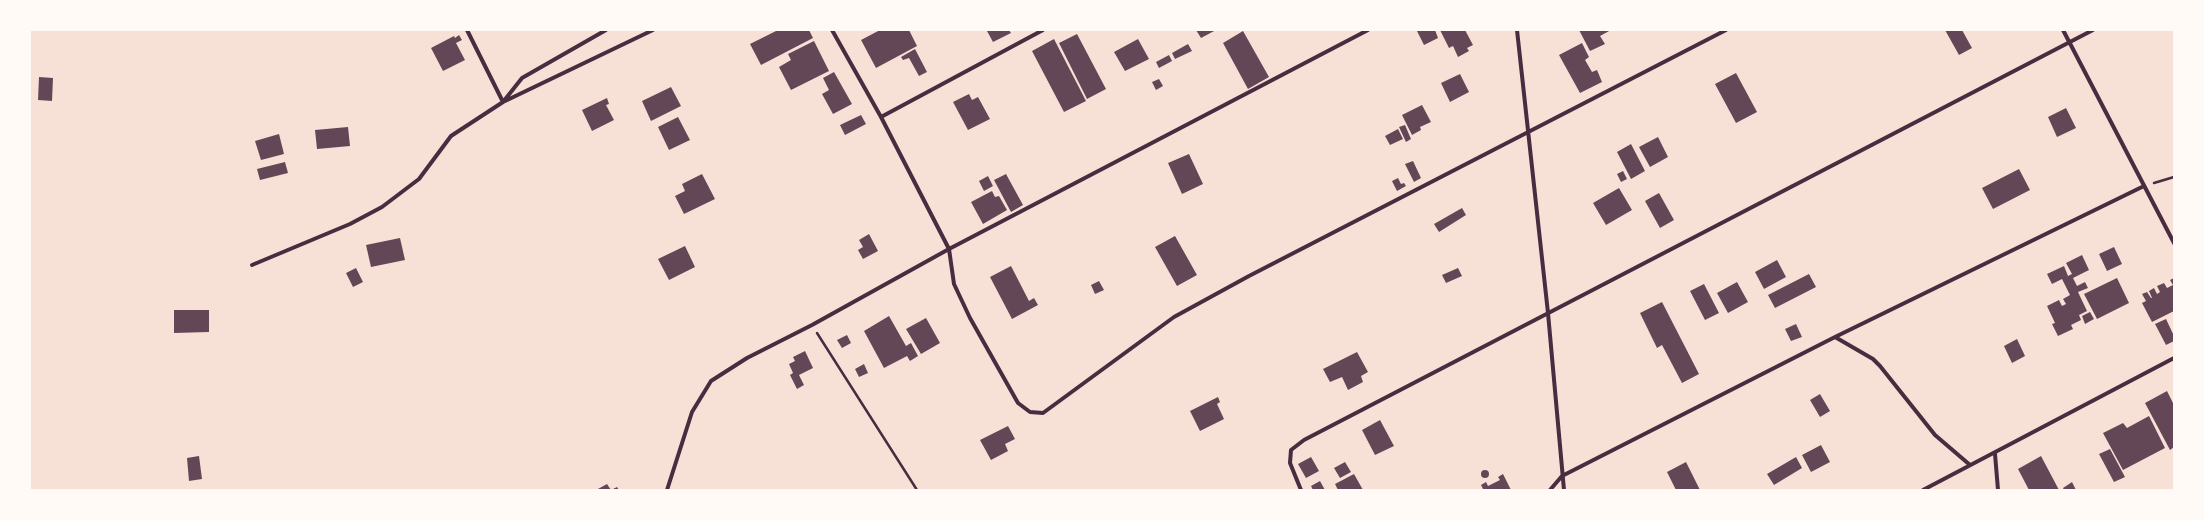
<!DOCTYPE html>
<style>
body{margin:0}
#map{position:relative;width:2204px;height:520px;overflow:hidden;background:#f7e1d7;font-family:Roboto,sans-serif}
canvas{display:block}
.frame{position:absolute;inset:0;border:31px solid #fffaf5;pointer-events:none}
</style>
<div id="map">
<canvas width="2204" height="520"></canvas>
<div class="frame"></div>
</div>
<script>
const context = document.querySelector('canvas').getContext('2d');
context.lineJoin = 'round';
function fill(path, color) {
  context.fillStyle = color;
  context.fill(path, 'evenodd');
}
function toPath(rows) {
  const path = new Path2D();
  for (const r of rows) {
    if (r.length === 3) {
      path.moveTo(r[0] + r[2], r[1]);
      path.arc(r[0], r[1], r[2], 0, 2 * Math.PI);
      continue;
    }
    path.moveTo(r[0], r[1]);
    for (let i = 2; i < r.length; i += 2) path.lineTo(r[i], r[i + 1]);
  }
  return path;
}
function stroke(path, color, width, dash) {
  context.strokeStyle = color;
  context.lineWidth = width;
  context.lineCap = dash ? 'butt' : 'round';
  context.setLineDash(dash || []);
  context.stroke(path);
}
fill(toPath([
 [778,30,809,30,813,38,761,65,750,44],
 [880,30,909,30,917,46,876,68,861,40],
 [989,30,1009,30,1011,33,993,42,987,31],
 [1196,30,1216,30,1201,38],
 [1420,30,1435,30,1438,38,1424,45,1417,31],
 [1440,30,1465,30,1473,45,1467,48,1469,51,1458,57,1453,46,1449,48],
 [1579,30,1611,30,1600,36,1605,44,1590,51],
 [1945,30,1962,30,1972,48,1959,55],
 [1243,31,1269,77,1248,89,1223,43],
 [1077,34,1106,89,1087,99,1059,43],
 [459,35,462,40,456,43,465,60,443,71,431,48,454,36,455,38],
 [1054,39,1086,101,1064,112,1032,51],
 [1138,39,1149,59,1125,71,1114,52],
 [814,41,829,71,791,90,779,67,791,60,788,54],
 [1582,43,1589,57,1585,60,1592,72,1597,70,1602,82,1580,93,1559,55],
 [1188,44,1192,51,1175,59,1172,53],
 [915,49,927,72,919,76,909,58,903,60,901,57],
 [1169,55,1172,61,1159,68,1156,62],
 [834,72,852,104,833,114,822,94,829,90,823,78],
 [1736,73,1757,112,1736,123,1715,84],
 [1460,74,1469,92,1450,102,1441,83],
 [39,77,53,78,52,101,38,100],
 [1159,79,1163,86,1156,90,1152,82],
 [671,87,681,106,651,121,642,101],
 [969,94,972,100,978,97,990,119,968,130,953,102],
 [607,98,609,104,606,105,614,120,592,131,582,110],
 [1422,105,1431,122,1420,127,1421,130,1412,135,1402,115],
 [2066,108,2076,128,2057,137,2048,117],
 [861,115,866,124,845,135,840,125],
 [678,117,690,140,669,150,658,127],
 [1405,125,1411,139,1406,142,1399,127],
 [348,127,350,146,317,149,315,130],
 [1398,129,1403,139,1390,145,1385,136],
 [279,134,284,154,261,160,255,141],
 [1658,137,1668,157,1650,167,1639,147],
 [1631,144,1645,171,1631,179,1617,152],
 [1189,154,1203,184,1182,194,1168,163],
 [1413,161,1421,178,1414,182,1405,164],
 [285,162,288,173,260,180,257,169],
 [2019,169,2030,190,1993,209,1982,188],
 [1623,171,1627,179,1621,182,1617,174],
 [702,174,715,199,684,214,675,196,685,191,682,184],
 [1006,174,1023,205,1011,212,994,180],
 [988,176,993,186,984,191,979,181],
 [1398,178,1401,184,1404,183,1406,186,1397,191,1392,181],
 [1619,188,1632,210,1606,225,1593,203],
 [992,191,995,197,999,196,1007,210,983,224,971,202],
 [1659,193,1674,220,1660,228,1645,201],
 [1462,208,1466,215,1439,232,1434,224],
 [869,234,878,251,863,259,858,250,863,247,859,240],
 [1175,236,1197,275,1177,286,1155,247],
 [400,238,405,260,371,267,366,245],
 [685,246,695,267,669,280,658,259],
 [2114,247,2122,264,2107,271,2099,254],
 [2082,255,2089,270,2073,278,2077,286,2085,282,2088,288,2078,292,2087,311,2079,315,2081,320,2071,325,2073,329,2058,336,2052,324,2055,323,2047,306,2059,300,2062,306,2066,304,2063,299,2070,295,2062,279,2052,284,2047,274,2064,266,2068,276,2072,274,2066,263],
 [1777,260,1786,277,1764,289,1755,272],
 [1011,266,1029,301,1034,298,1038,305,1012,319,990,277],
 [356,268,363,282,353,287,346,273],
 [1458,268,1462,276,1446,283,1442,275],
 [1809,274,1816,287,1775,308,1768,295],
 [2117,278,2129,303,2097,319,2084,294],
 [2174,278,2174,311,2152,322,2142,303,2146,301,2142,294,2147,292,2151,298,2152,298,2149,291,2154,288,2157,294,2160,292,2157,286,2164,283,2167,288,2173,285,2170,280],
 [1099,281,1104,290,1095,294,1091,285],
 [1737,282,1748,302,1728,313,1717,293],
 [1704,284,1719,313,1705,320,1690,291],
 [1662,302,1699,374,1682,383,1662,345,1657,348,1640,313],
 [174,310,209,310,209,332,174,333],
 [2090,312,2094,319,2085,324,2082,316],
 [889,316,906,346,911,343,918,356,910,361,907,356,884,368,864,331],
 [926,318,940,343,921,354,906,329],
 [2166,319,2174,336,2174,341,2166,345,2155,324],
 [1796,324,1802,337,1791,341,1785,329],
 [847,335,851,343,842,348,837,340],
 [2017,339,2025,356,2012,363,2004,346],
 [805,351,813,368,799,375,804,385,797,389,790,375,793,373,789,364,795,361,793,357],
 [1357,352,1368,372,1361,376,1363,382,1348,390,1342,377,1330,382,1323,369],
 [864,364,868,373,859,377,855,369],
 [2167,391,2174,405,2174,447,2170,450,2145,403],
 [1820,394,1830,411,1820,417,1810,400],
 [1218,397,1220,402,1217,404,1224,419,1200,431,1190,411],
 [2149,416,2165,448,2123,470,2103,433,2123,423,2127,428],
 [1380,420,1394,446,1375,455,1362,430],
 [1008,426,1015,439,1005,444,1008,451,991,460,980,440],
 [1821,445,1830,462,1811,472,1802,455],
 [2110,449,2125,477,2114,482,2099,454],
 [199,456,202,479,189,481,187,458],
 [2041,456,2059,490,2029,490,2018,469],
 [1311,457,1319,471,1306,478,1298,464],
 [1796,457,1802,468,1774,485,1767,474],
 [1345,462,1351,472,1340,478,1334,468],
 [1686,462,1700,490,1676,490,1667,472],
 [1485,474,4],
 [1354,474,1363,490,1338,490,1335,484],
 [1503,474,1511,490,1480,490,1483,489,1481,485,1486,482,1488,486,1500,480,1498,477],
 [1320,481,1325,490,1313,490,1311,486],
 [2072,482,2076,490,2064,490,2063,488],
 [607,484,611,490,617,487,619,490,596,490]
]), '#644757');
stroke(toPath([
 [2154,183,2174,177],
 [817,333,917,490]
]), '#4a2c40', 2.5);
stroke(toPath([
 [467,30,503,102,653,30],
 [832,30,881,117,949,249,954,284,970,318,1018,403,1030,412,1043,413,1174,317,1249,276,1726,30],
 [1517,30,1548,313,1564,490],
 [2063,30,2174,243],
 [881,117,1043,30],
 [252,265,350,224,382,207,419,179,451,136,503,102,522,78,606,30],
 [1835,337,1873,359,1880,366,1935,435,1970,465],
 [1995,454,1998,490],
 [667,490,692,412,711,381,747,358,812,325,949,249,1368,30],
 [1301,490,1290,463,1291,450,1304,440,2093,30],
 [1550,490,1562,476,1835,337,2144,186],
 [1923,490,2174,358]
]), '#4a2c40', 4);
</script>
